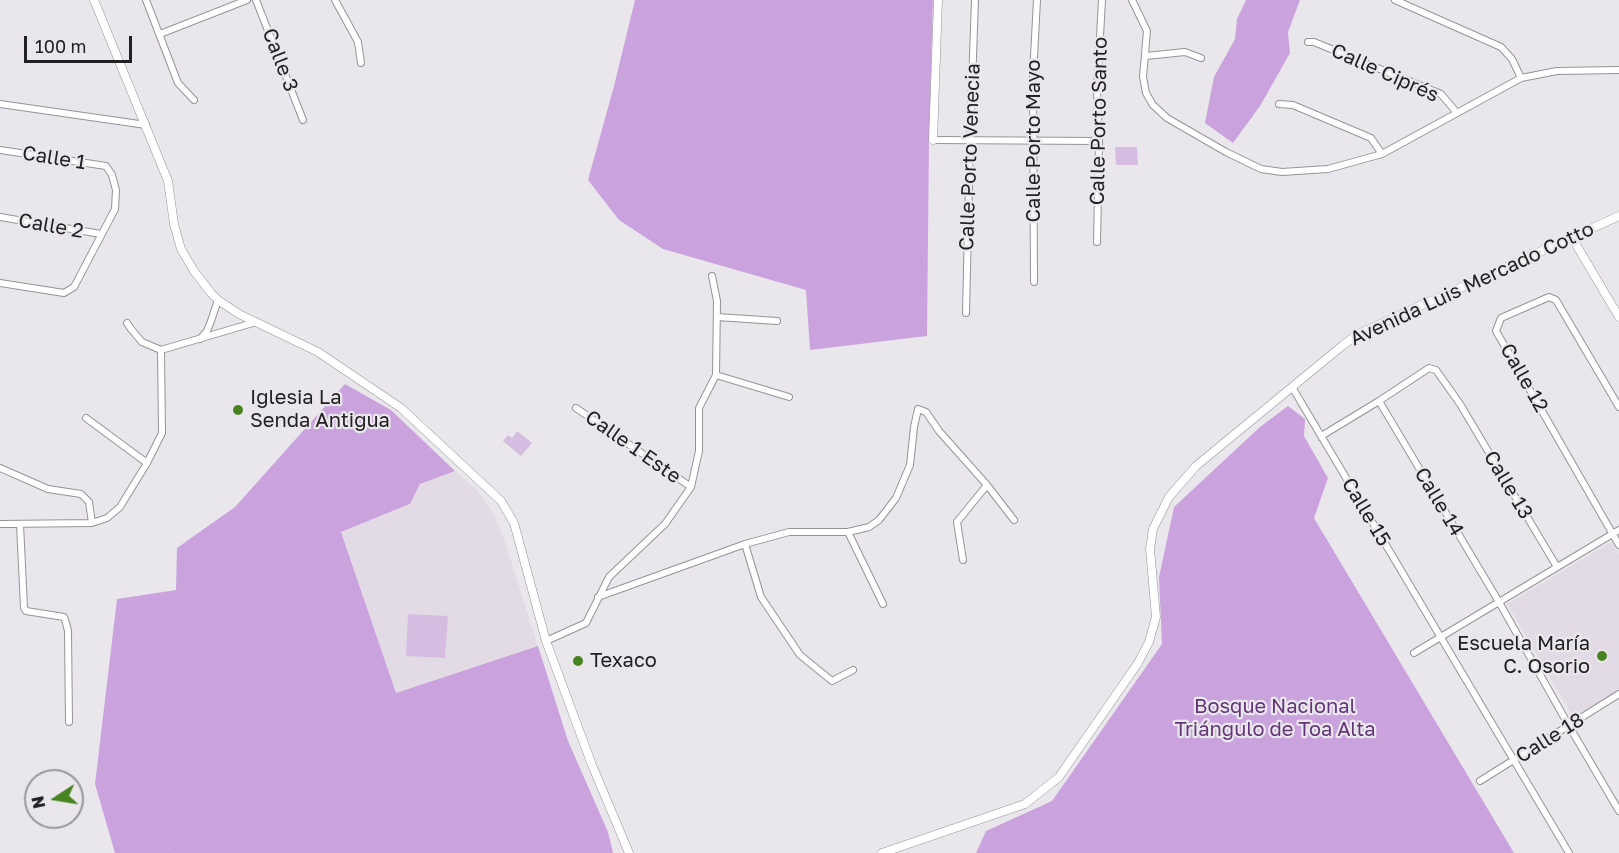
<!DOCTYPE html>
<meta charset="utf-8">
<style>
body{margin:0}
#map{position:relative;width:1619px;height:853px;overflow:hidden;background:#eae7ec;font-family:"Golos Text",sans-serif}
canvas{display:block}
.north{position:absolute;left:24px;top:769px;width:60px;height:60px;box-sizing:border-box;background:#eae7ec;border:2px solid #9a979b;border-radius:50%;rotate:258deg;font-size:16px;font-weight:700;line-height:24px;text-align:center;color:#212022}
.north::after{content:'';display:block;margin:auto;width:21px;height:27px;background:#478320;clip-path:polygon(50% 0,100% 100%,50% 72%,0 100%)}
.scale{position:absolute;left:24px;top:36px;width:108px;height:27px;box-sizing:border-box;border:3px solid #212022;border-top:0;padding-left:8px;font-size:18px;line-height:21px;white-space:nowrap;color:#212022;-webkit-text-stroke:4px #eae7ec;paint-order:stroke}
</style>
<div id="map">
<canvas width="1619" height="853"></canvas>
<div class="north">N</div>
<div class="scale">100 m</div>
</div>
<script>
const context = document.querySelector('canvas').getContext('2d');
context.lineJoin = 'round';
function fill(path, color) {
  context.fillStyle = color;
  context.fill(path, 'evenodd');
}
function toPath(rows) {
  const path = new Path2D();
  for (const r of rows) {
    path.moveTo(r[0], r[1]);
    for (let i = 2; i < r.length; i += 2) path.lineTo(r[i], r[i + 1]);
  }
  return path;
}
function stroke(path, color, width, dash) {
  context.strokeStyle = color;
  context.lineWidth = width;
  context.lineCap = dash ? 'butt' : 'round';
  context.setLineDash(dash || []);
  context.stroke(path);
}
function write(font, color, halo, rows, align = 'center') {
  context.font = font + ' "Golos Text",sans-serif';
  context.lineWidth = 4.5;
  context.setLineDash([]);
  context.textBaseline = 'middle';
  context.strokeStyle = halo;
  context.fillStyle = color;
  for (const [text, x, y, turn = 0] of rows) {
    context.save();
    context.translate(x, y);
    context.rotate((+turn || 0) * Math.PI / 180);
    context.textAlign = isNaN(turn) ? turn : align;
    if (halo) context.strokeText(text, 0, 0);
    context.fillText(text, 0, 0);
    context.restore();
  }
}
fill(toPath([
 [455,471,477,490,494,513,504,539,538,646,396,693,341,532,410,505,420,484],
 [1611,542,1619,555,1619,691,1573,717,1507,604]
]), '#e2dbe6');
fill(toPath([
 [1115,147,1137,147,1138,165,1116,165],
 [517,431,532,443,521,456,503,441,508,435,512,438],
 [408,614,448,616,445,658,406,656]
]), '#d5bde2');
fill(toPath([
 [635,0,933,0,929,140,927,336,810,350,806,290,663,249,619,220,588,180,614,86],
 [1246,0,1300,0,1288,32,1290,53,1260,106,1233,143,1205,123,1214,77,1235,39,1237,19],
 [345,384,391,410,455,471,420,484,410,504,341,532,396,693,538,646,568,741,608,832,613,853,115,853,95,784,117,599,176,590,177,548,235,507],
 [1288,406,1305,419,1304,436,1328,478,1314,518,1514,853,976,853,986,831,1052,801,1162,644,1159,577,1174,507,1260,427]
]), '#caa3de');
stroke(toPath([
 [159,844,176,853]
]), '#cca5e1', 2);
const minor = toPath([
 [146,0,178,83,194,100],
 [256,0,303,120],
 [335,0,358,42,361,63],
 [1132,0,1147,31,1143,77,1146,93,1153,105,1167,118,1226,152,1261,169,1282,172,1328,169,1382,154,1521,78,1557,71,1619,70],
 [1395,0,1501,47,1512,59,1521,78],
 [160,34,247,0],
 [1308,42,1314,42,1441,94,1457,113],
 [1146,56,1185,52,1201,58],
 [0,104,146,125],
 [1279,104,1293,105,1371,138,1382,154],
 [933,140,1099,141],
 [0,150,106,166,112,175,116,190,115,209,74,287,64,293,0,283],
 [0,217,101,234],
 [1097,242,1099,141,1097,90,1102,0],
 [1034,282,1033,76,1037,0],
 [966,313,970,140,975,0],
 [717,317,777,321],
 [127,323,131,329,142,342,161,350,256,322],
 [200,339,207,331,211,321,218,300],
 [716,375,789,397],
 [1292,387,1569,853],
 [1379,401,1499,602,1569,726,1619,811],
 [1619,407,1556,300,1549,297,1501,318,1496,331,1619,545],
 [576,408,691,487],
 [86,418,147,463],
 [1322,438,1323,435,1379,401,1429,368,1436,370,1460,404,1557,567],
 [0,468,48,489,81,494,89,502,92,523],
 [0,524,92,523,107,518,120,507,147,463,162,433,161,350],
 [20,524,24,608,26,611,64,617,66,623,68,631,69,722],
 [848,532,883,604],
 [745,544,761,597,800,655,832,681,853,670],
 [963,560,957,522,987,485],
 [598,597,745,544,789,532,848,532,869,527,879,520,896,498,910,465,914,427,918,409,926,412,939,431,987,485,1014,520],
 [546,641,586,623,609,577,665,524,691,487,699,451,699,408,716,375,717,301,712,276],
 [1414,653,1619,530],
 [1480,781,1619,694]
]);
const tertiary = toPath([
 [94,0,168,181,174,224,181,249,194,271,211,293,218,300,239,314,318,352,401,408,501,501,514,523,546,641,592,765,629,853],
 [933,140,938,0],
 [1571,236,1619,317],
 [882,853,1025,804,1059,777,1138,663,1149,642,1156,617,1150,549,1153,529,1169,497,1196,466,1342,346,1358,334,1619,216]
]);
stroke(minor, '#969398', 8);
stroke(tertiary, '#969398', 9);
stroke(minor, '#fff', 6);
stroke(tertiary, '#fff', 8);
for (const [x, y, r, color] of [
 [238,410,6,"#478320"],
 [1602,656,6,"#478320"],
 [578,661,6,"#478320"]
]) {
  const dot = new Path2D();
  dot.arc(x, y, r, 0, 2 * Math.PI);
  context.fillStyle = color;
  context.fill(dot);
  stroke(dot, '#eae7ec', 2);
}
write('20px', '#212022', '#eae7ec', [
 ["Calle 3",280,60,69],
 ["Calle Ciprés",1385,73,24],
 ["Calle Porto Santo",1099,121,-89],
 ["Calle Porto Mayo",1034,141,-90],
 ["Calle Porto Venecia",970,157,-88],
 ["Calle 1",54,158,9],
 ["Calle 2",51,226,10],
 ["Avenida Luis Mercado Cotto",1472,284,-25],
 ["Calle 12",1524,378,60],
 ["Calle 1 Este",633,447,35],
 ["Calle 13",1508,485,59],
 ["Calle 14",1439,502,59],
 ["Calle 15",1366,512,59],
 ["Calle 18",1550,738,-32]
]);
write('20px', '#212022', '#eae7ec', [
 ["Iglesia La",250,398],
 ["Senda Antigua",250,421],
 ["Escuela María",1590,644,"right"],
 ["C. Osorio",1590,667,"right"],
 ["Texaco",590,661]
], 'left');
write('20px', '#65357c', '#eae7ec', [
 ["Bosque Nacional",1275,707],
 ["Triángulo de Toa Alta",1275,730]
]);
</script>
